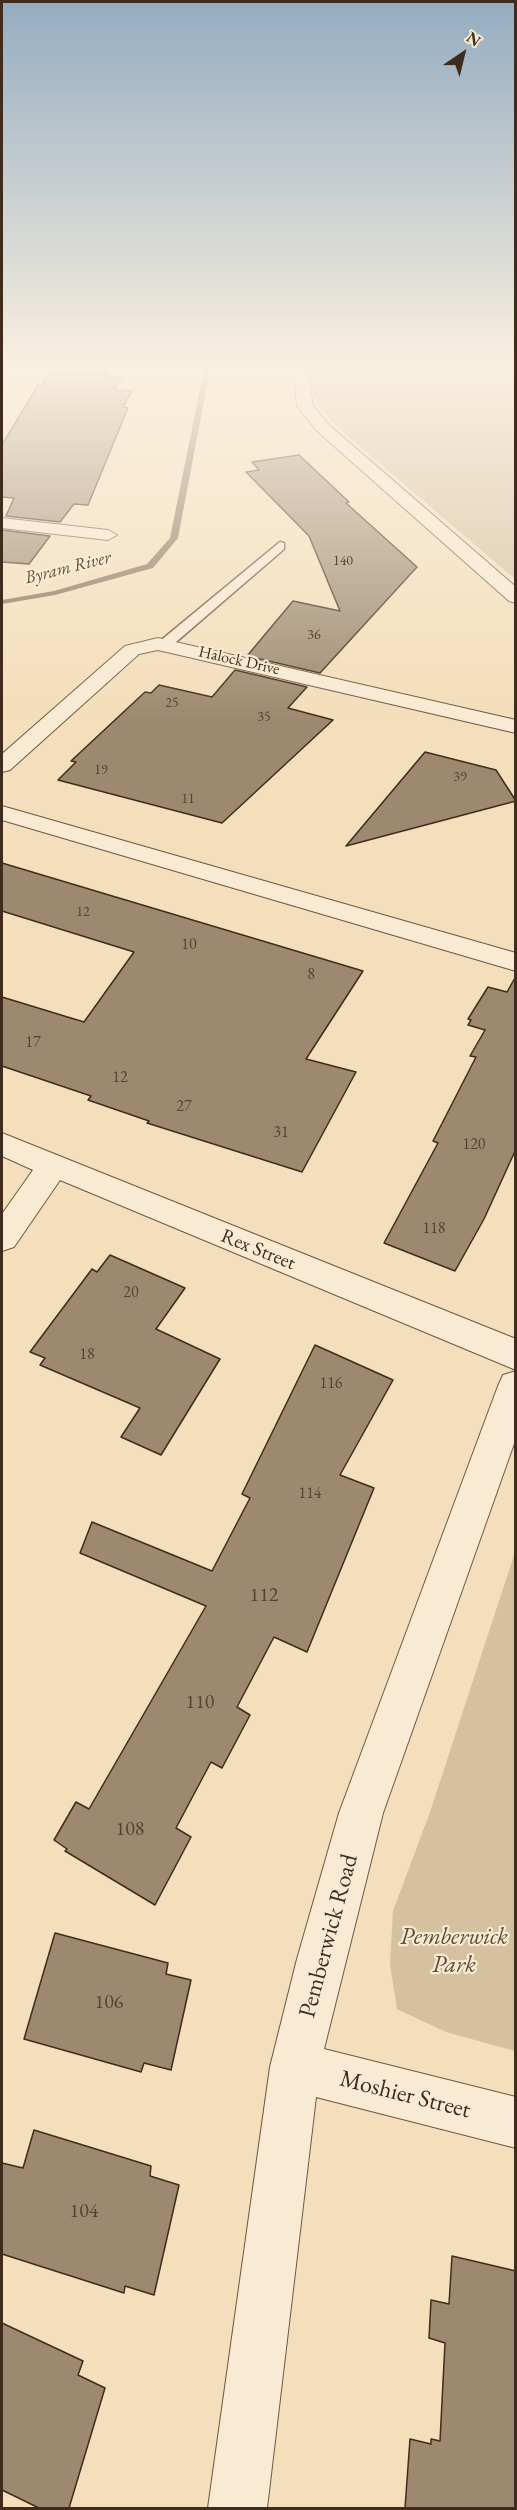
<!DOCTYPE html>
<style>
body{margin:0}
#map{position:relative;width:517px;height:2510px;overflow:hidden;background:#f4debb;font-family:"EB Garamond",serif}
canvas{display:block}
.frame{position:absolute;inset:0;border:3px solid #3f2c1c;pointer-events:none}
.north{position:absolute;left:433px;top:24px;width:60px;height:60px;-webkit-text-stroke:4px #f8ead3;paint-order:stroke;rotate:35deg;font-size:16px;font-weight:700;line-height:24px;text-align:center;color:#3f2c1c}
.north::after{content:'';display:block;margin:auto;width:21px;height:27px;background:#3f2c1c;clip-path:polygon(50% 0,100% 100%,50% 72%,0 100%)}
</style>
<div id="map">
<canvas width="517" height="2510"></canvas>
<div class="frame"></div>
<div class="north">N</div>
</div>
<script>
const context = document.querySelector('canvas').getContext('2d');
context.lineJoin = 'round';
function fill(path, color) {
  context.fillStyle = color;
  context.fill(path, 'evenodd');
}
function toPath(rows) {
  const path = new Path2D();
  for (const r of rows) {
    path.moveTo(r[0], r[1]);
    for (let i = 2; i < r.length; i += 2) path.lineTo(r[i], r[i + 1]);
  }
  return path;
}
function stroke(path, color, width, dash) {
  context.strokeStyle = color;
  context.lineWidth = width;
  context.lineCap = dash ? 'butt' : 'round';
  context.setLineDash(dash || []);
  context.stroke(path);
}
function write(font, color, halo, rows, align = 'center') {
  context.font = font + ' "EB Garamond",serif';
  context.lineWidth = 4.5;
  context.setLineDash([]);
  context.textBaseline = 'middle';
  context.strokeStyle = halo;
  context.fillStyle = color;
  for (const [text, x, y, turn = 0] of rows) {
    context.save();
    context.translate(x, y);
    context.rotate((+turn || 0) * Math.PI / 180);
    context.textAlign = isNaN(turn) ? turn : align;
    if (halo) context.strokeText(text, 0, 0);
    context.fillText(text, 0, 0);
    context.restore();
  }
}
fill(toPath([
 [310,369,515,369,515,579,335,425,317,403,313,393],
 [515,1552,515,2051,446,2032,397,2009,390,1965,393,1911,430,1812]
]), '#d5c0a0');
fill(toPath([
 [204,369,210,369,178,538,153,568,55,595,2,604,2,600,54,591,147,564,170,538,204,369]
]), '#86725b');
const building = toPath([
 [52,369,107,369,105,375,121,377,115,390,132,391,123,407,128,408,88,505,74,504,60,522,6,516,14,498,2,497,2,445,38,385,41,385,52,369],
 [299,455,349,502,346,503,417,567,320,673,247,656,293,601,340,611,309,536,246,472,259,470,252,462,299,455],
 [2,530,50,536,29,564,2,562,2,530],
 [235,670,307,687,288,708,333,720,222,823,58,780,76,762,71,761,145,692,151,693,159,685,212,697,235,670],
 [425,752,496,770,516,801,346,846,425,752],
 [2,863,363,971,306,1059,356,1072,302,1172,147,1123,149,1121,88,1100,91,1096,2,1066,2,997,84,1022,134,952,2,911,2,863],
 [516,976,516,1149,484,1219,455,1271,384,1243,438,1143,433,1141,476,1057,470,1056,485,1030,468,1025,471,1020,468,1019,488,987,507,992,516,976],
 [110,1255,185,1288,156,1329,220,1359,161,1455,121,1437,140,1408,40,1365,45,1358,30,1352,92,1269,97,1272,110,1255],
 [315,1345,393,1380,340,1475,374,1488,307,1652,274,1637,237,1707,250,1715,222,1768,211,1762,176,1828,191,1837,155,1905,65,1851,67,1849,54,1840,76,1802,89,1809,206,1606,80,1553,92,1522,212,1571,250,1498,242,1494,315,1345],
 [55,1933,168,1963,166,1974,191,1980,171,2070,144,2063,141,2072,24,2039,55,1933],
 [34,2130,151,2166,150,2176,179,2185,154,2295,125,2286,124,2293,2,2254,2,2163,23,2168,34,2130],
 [452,2256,516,2271,516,2508,405,2508,410,2439,431,2444,431,2439,440,2441,445,2343,429,2338,431,2300,449,2304,452,2256],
 [2,2323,83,2361,78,2375,105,2388,69,2508,39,2508,2,2490,2,2323]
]);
fill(building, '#9d896f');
stroke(building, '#3f2c1c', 1.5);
const service = toPath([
 [280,542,284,543,284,549,169,648,159,648,159,642,280,542]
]);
const minor = toPath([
 [293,369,307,369,313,405,329,425,516,587,516,603,509,601,317,431,297,406,293,369],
 [2,518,108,530,117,535,108,540,2,528,2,518],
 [158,638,516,720,516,733,158,650,139,654,10,770,2,772,2,754,125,646,158,638],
 [2,806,516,953,516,971,2,820,2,806],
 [2,1133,516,1339,516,1370,60,1180,14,1247,2,1251,2,1214,33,1170,2,1156,2,1133],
 [516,1371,516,1438,383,1813,324,2049,516,2097,516,2148,316,2097,267,2508,208,2508,270,2067,297,1959,339,1813,498,1386,503,1375,516,1371]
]);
stroke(service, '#6c5844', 3);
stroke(minor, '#6c5844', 2);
fill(service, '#f8ead3');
fill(minor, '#f8ead3');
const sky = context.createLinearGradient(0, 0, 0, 720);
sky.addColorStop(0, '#94acc0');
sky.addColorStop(0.51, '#faf0e0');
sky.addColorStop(1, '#faf0e000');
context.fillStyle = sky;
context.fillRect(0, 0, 517, 720);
write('14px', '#564331', null, [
 ["140",343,561],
 ["36",314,635],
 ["25",172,703],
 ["35",264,717],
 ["19",101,770],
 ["39",460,777],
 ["11",188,799],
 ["12",83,912]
]);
write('16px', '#3f2c1c', '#f8ead3', [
 ["Halock Drive",239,661,13]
]);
write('16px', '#564331', null, [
 ["10",189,945],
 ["8",311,975],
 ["17",33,1043],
 ["12",120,1078],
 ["27",184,1107],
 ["31",281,1133],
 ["120",474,1145],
 ["118",434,1229],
 ["20",131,1293],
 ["18",87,1355],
 ["116",331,1384],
 ["114",310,1494]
]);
write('italic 18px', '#634f3c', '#f8ead3', [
 ["Byram River",68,568,-14]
]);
write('20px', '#3f2c1c', '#f8ead3', [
 ["Rex Street",258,1250,22]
]);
write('20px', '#564331', null, [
 ["112",264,1596],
 ["110",200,1703],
 ["108",130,1830],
 ["106",109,2003],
 ["104",84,2212]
]);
write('24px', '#3f2c1c', '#f8ead3', [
 ["Pemberwick Road",329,1936,-75],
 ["Moshier Street",405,2095,14]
]);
write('italic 24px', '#5d4a36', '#f8ead3', [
 ["Pemberwick",454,1937],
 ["Park",454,1965]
]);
</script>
